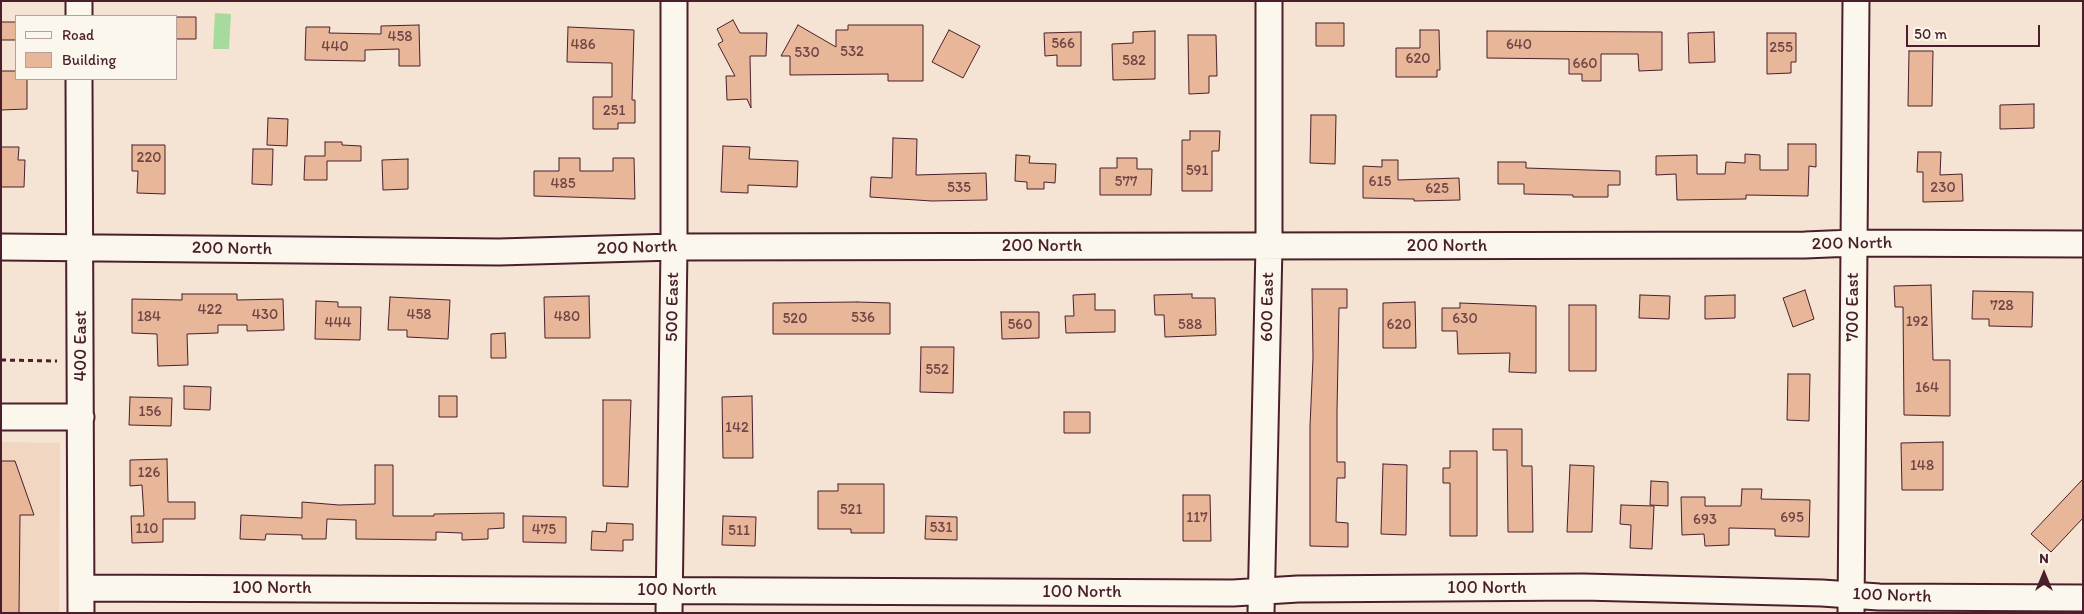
<!DOCTYPE html>
<style>
body{margin:0}
#map{position:relative;width:2084px;height:614px;overflow:hidden;background:#f5e4d3;font-family:Itim,sans-serif}
canvas{display:block}
.frame{position:absolute;inset:0;border:2px solid #4a1f2b;pointer-events:none}
.legend{position:absolute;left:15px;top:15px;width:162px;height:65px;box-sizing:border-box;background:#fbf7ec;border:1px solid #b4a19f;margin:0;padding:6px 9px;list-style:none;font-size:15px;color:#4a1f2b}
.legend li{display:flex;align-items:center;gap:10px;height:25px}
.legend b{width:25px;border:1px solid #b4a19f}
.north{position:absolute;left:2019px;top:549px;width:50px;height:50px;-webkit-text-stroke:4px #fbf7ec;paint-order:stroke;rotate:0deg;font-size:14px;font-weight:700;line-height:20px;text-align:center;color:#4a1f2b}
.north::after{content:'';display:block;margin:auto;width:18px;height:22px;background:#4a1f2b;clip-path:polygon(50% 0,100% 100%,50% 72%,0 100%)}
.scale{position:absolute;left:1906px;top:25px;width:134px;height:22px;box-sizing:border-box;border:2px solid #4a1f2b;border-top:0;padding-left:6px;font-size:15px;line-height:18px;white-space:nowrap;color:#4a1f2b;-webkit-text-stroke:4px #fbf7ec;paint-order:stroke}
</style>
<div id="map">
<canvas width="2084" height="614"></canvas>
<div class="frame"></div>
<ul class="legend">
<li><b style="height:6px;background:#fbf7ec"></b>Road</li>
<li><b style="height:14px;background:#e8b699"></b>Building</li>
</ul>
<div class="north">N</div>
<div class="scale">50 m</div>
</div>
<script>
const context = document.querySelector('canvas').getContext('2d');
context.lineJoin = 'round';
function fill(path, color) {
  context.fillStyle = color;
  context.fill(path, 'evenodd');
}
function toPath(rows) {
  const path = new Path2D();
  for (const r of rows) {
    path.moveTo(r[0], r[1]);
    for (let i = 2; i < r.length; i += 2) path.lineTo(r[i], r[i + 1]);
  }
  return path;
}
function stroke(path, color, width, dash) {
  context.strokeStyle = color;
  context.lineWidth = width;
  context.lineCap = dash ? 'butt' : 'round';
  context.setLineDash(dash || []);
  context.stroke(path);
}
function write(font, color, halo, rows, align = 'center') {
  context.font = font + ' Itim,sans-serif';
  context.lineWidth = 4.5;
  context.setLineDash([]);
  context.textBaseline = 'middle';
  context.strokeStyle = halo;
  context.fillStyle = color;
  for (const [text, x, y, turn = 0] of rows) {
    context.save();
    context.translate(x, y);
    context.rotate((+turn || 0) * Math.PI / 180);
    context.textAlign = isNaN(turn) ? turn : align;
    if (halo) context.strokeText(text, 0, 0);
    context.fillText(text, 0, 0);
    context.restore();
  }
}
fill(toPath([
 [1,442,60,443,59,613,1,613]
]), '#f1d6c2');
fill(toPath([
 [215,13,231,14,229,49,213,49]
]), '#a7db9d');
const building = toPath([
 [176,17,196,17,196,39,176,39,176,17],
 [733,20,740,33,767,33,766,56,750,56,751,108,747,99,727,100,726,76,735,76,718,44,723,41,717,29,733,20],
 [1,22,16,22,16,40,1,40,1,22],
 [1316,23,1344,23,1344,46,1316,46,1316,23],
 [419,25,420,66,399,66,399,49,365,50,365,61,305,60,306,27,330,27,329,33,381,34,381,26,419,25],
 [798,25,836,47,836,30,848,30,848,25,923,25,923,81,888,81,888,74,790,75,790,56,781,56,798,25],
 [568,27,634,30,632,100,635,100,635,123,618,123,618,129,593,129,593,97,612,97,612,63,567,62,568,27],
 [949,30,980,46,963,78,932,62,949,30],
 [1420,30,1439,30,1440,70,1437,70,1437,77,1396,77,1396,48,1420,48,1420,30],
 [1155,31,1155,79,1113,80,1112,44,1133,43,1133,32,1155,31],
 [1487,31,1662,32,1662,70,1639,71,1638,54,1601,54,1601,81,1582,81,1582,74,1569,74,1569,59,1487,58,1487,31],
 [1081,32,1081,66,1057,66,1057,55,1045,56,1044,33,1081,32],
 [1714,32,1715,62,1689,63,1688,33,1714,32],
 [1767,33,1796,33,1796,62,1791,62,1791,73,1767,74,1767,33],
 [1188,35,1216,35,1217,76,1209,76,1209,93,1189,94,1188,35],
 [1909,51,1933,51,1932,106,1908,106,1909,51],
 [1,71,16,71,16,79,27,79,27,109,1,110,1,71],
 [2034,104,2034,128,2000,129,2000,105,2034,104],
 [1311,115,1336,115,1335,164,1310,163,1311,115],
 [268,118,288,119,287,146,267,145,268,118],
 [1190,131,1220,131,1219,151,1212,151,1212,191,1182,191,1182,140,1190,140,1190,131],
 [893,138,917,139,916,175,986,173,987,200,932,201,870,197,871,177,892,178,893,138],
 [325,142,342,142,342,145,361,146,361,161,327,161,327,180,304,180,305,156,325,156,325,142],
 [1788,144,1816,144,1816,167,1809,166,1808,196,1746,195,1746,199,1677,200,1676,174,1656,175,1656,156,1697,155,1697,174,1725,174,1726,162,1745,163,1745,154,1760,155,1760,170,1788,170,1788,144],
 [132,145,165,145,165,194,137,193,138,171,132,171,132,145],
 [723,146,750,147,749,159,798,161,797,187,748,185,748,193,721,192,723,146],
 [1,147,19,147,18,160,25,160,24,187,1,187,1,147],
 [253,149,273,149,272,185,252,184,253,149],
 [1918,152,1941,152,1940,175,1962,174,1963,201,1923,202,1923,172,1917,172,1918,152],
 [1016,155,1030,156,1029,163,1056,164,1055,183,1044,182,1044,189,1027,189,1027,182,1015,181,1016,155],
 [559,158,580,158,580,171,613,171,613,158,634,158,635,199,534,196,534,171,559,171,559,158],
 [1117,158,1137,158,1137,169,1152,169,1151,195,1100,195,1100,168,1117,168,1117,158],
 [408,159,408,189,383,190,382,160,408,159],
 [1382,160,1398,160,1398,180,1459,178,1460,200,1414,201,1414,199,1363,198,1363,166,1382,167,1382,160],
 [1498,162,1526,162,1526,168,1620,171,1620,185,1608,185,1608,197,1573,197,1573,195,1524,194,1524,184,1498,184,1498,162],
 [1931,285,1933,360,1950,360,1950,416,1904,415,1903,307,1895,307,1894,286,1931,285],
 [1312,289,1347,289,1347,308,1339,308,1337,411,1337,462,1345,462,1345,478,1337,478,1336,522,1348,523,1348,547,1310,546,1310,426,1313,358,1312,289],
 [1805,290,1814,319,1793,327,1783,298,1805,290],
 [1973,291,2033,292,2032,327,1989,326,1989,319,1972,319,1973,291],
 [182,294,237,294,237,300,283,299,284,330,247,331,247,325,218,325,218,333,187,334,188,365,158,366,157,334,132,333,132,299,182,300,182,294],
 [1095,294,1095,310,1115,310,1115,332,1066,333,1065,316,1074,316,1073,295,1095,294],
 [1192,294,1192,298,1215,298,1216,335,1165,337,1164,315,1155,315,1154,295,1192,294],
 [1640,295,1670,296,1669,319,1639,318,1640,295],
 [1735,295,1735,318,1705,319,1705,296,1735,295],
 [589,296,590,338,545,338,544,297,589,296],
 [390,297,450,300,448,339,407,337,407,330,388,330,390,297],
 [316,301,338,302,338,307,361,307,360,340,315,339,316,301],
 [857,302,890,303,890,334,773,334,773,303,857,302],
 [1415,302,1416,348,1383,348,1383,303,1415,302],
 [1460,303,1536,306,1536,373,1509,372,1510,353,1458,354,1457,331,1442,331,1442,308,1460,308,1460,303],
 [1569,305,1596,305,1596,371,1569,371,1569,305],
 [1001,312,1039,312,1039,338,1002,339,1001,312],
 [505,333,506,358,491,358,491,334,505,333],
 [921,347,954,347,953,393,920,392,921,347],
 [1788,374,1810,374,1809,421,1787,420,1788,374],
 [184,386,211,387,210,410,184,409,184,386],
 [439,396,457,396,457,417,439,417,439,396],
 [752,396,753,458,723,458,722,397,752,396],
 [130,397,172,398,171,426,129,425,130,397],
 [603,400,631,400,628,487,603,486,603,400],
 [1064,412,1090,412,1090,433,1064,433,1064,412],
 [1493,429,1522,429,1522,466,1532,466,1533,532,1508,532,1507,450,1493,450,1493,429],
 [1943,442,1943,490,1902,490,1901,443,1943,442],
 [1450,451,1477,451,1477,536,1450,536,1450,483,1443,483,1443,468,1450,468,1450,451],
 [167,459,168,502,195,502,195,519,163,519,163,542,132,543,131,516,144,516,142,485,130,486,130,460,167,459],
 [1,461,15,461,34,515,20,515,19,613,1,613,1,461],
 [1383,464,1407,465,1406,535,1381,534,1383,464],
 [375,465,393,465,393,516,434,516,434,514,504,513,504,528,488,529,488,539,462,540,462,533,436,532,436,540,356,539,356,520,327,519,326,539,302,539,302,535,266,534,265,540,240,539,241,515,302,518,302,502,339,505,375,504,375,465],
 [1570,465,1594,466,1592,532,1567,532,1570,465],
 [2083,479,2083,518,2051,552,2031,534,2083,479],
 [1651,481,1668,482,1668,506,1650,505,1651,481],
 [838,484,884,484,884,533,851,533,851,529,818,529,818,491,838,491,838,484],
 [1742,489,1762,489,1761,499,1810,500,1809,537,1775,536,1775,529,1729,528,1729,545,1705,546,1704,534,1682,535,1681,497,1705,497,1705,506,1741,506,1742,489],
 [1183,495,1210,495,1211,541,1183,541,1183,495],
 [1621,505,1654,506,1652,549,1630,548,1631,525,1620,524,1621,505],
 [523,516,566,517,566,543,523,542,523,516],
 [723,516,756,517,755,546,722,545,723,516],
 [926,516,957,517,957,540,925,539,926,516],
 [607,523,633,524,633,540,623,540,623,551,591,550,592,531,606,532,607,523]
]);
fill(building, '#e8b699');
stroke(building, '#4a1f2b', 1);
const minor = toPath([
 [79,1,79,16],
 [79,79,81,613],
 [1,247,499,252,674,247,1805,245,1853,243,2083,244],
 [1,417,81,417],
 [81,588,1233,593,1298,589,1583,587,1822,593,1879,597,2083,598],
 [669,613,674,247,674,1],
 [1261,613,1269,246,1269,1],
 [1851,613,1856,1]
]);
stroke(minor, '#4a1f2b', 29);
stroke(toPath([
 [1,360,57,361]
]), '#4a1f2b', 3, [5, 4]);
stroke(minor, '#fbf7ec', 25);
write('15px', '#724546', null, [
 ["458",400,37],
 ["566",1063,44],
 ["486",583,45],
 ["640",1519,45],
 ["440",335,47],
 ["255",1781,48],
 ["532",852,52],
 ["530",807,53],
 ["620",1418,59],
 ["582",1134,61],
 ["660",1585,64],
 ["251",614,111],
 ["220",149,158],
 ["591",1197,171],
 ["577",1126,182],
 ["615",1380,182],
 ["485",563,184],
 ["535",959,188],
 ["230",1943,188],
 ["625",1437,189],
 ["728",2002,306],
 ["422",210,310],
 ["430",265,315],
 ["458",419,315],
 ["184",149,317],
 ["480",567,317],
 ["536",863,318],
 ["520",795,319],
 ["630",1465,319],
 ["192",1917,322],
 ["444",338,323],
 ["560",1020,325],
 ["588",1190,325],
 ["620",1399,325],
 ["552",937,370],
 ["164",1927,388],
 ["156",150,412],
 ["142",737,428],
 ["148",1922,466],
 ["126",149,473],
 ["521",851,510],
 ["117",1197,518],
 ["695",1792,518],
 ["693",1705,520],
 ["531",941,528],
 ["110",147,529],
 ["475",544,530],
 ["511",739,531]
]);
write('18px', '#4a1f2b', '#fbf7ec', [
 ["200 North",1852,244,-1],
 ["200 North",1042,246],
 ["200 North",1447,246],
 ["200 North",637,248,-2],
 ["200 North",232,249,1],
 ["500 East",673,307,-89],
 ["600 East",1268,307,-89],
 ["700 East",1853,307,-90],
 ["400 East",81,346,-90],
 ["100 North",272,588],
 ["100 North",1487,588],
 ["100 North",677,590],
 ["100 North",1082,592],
 ["100 North",1892,596,2]
]);
</script>
